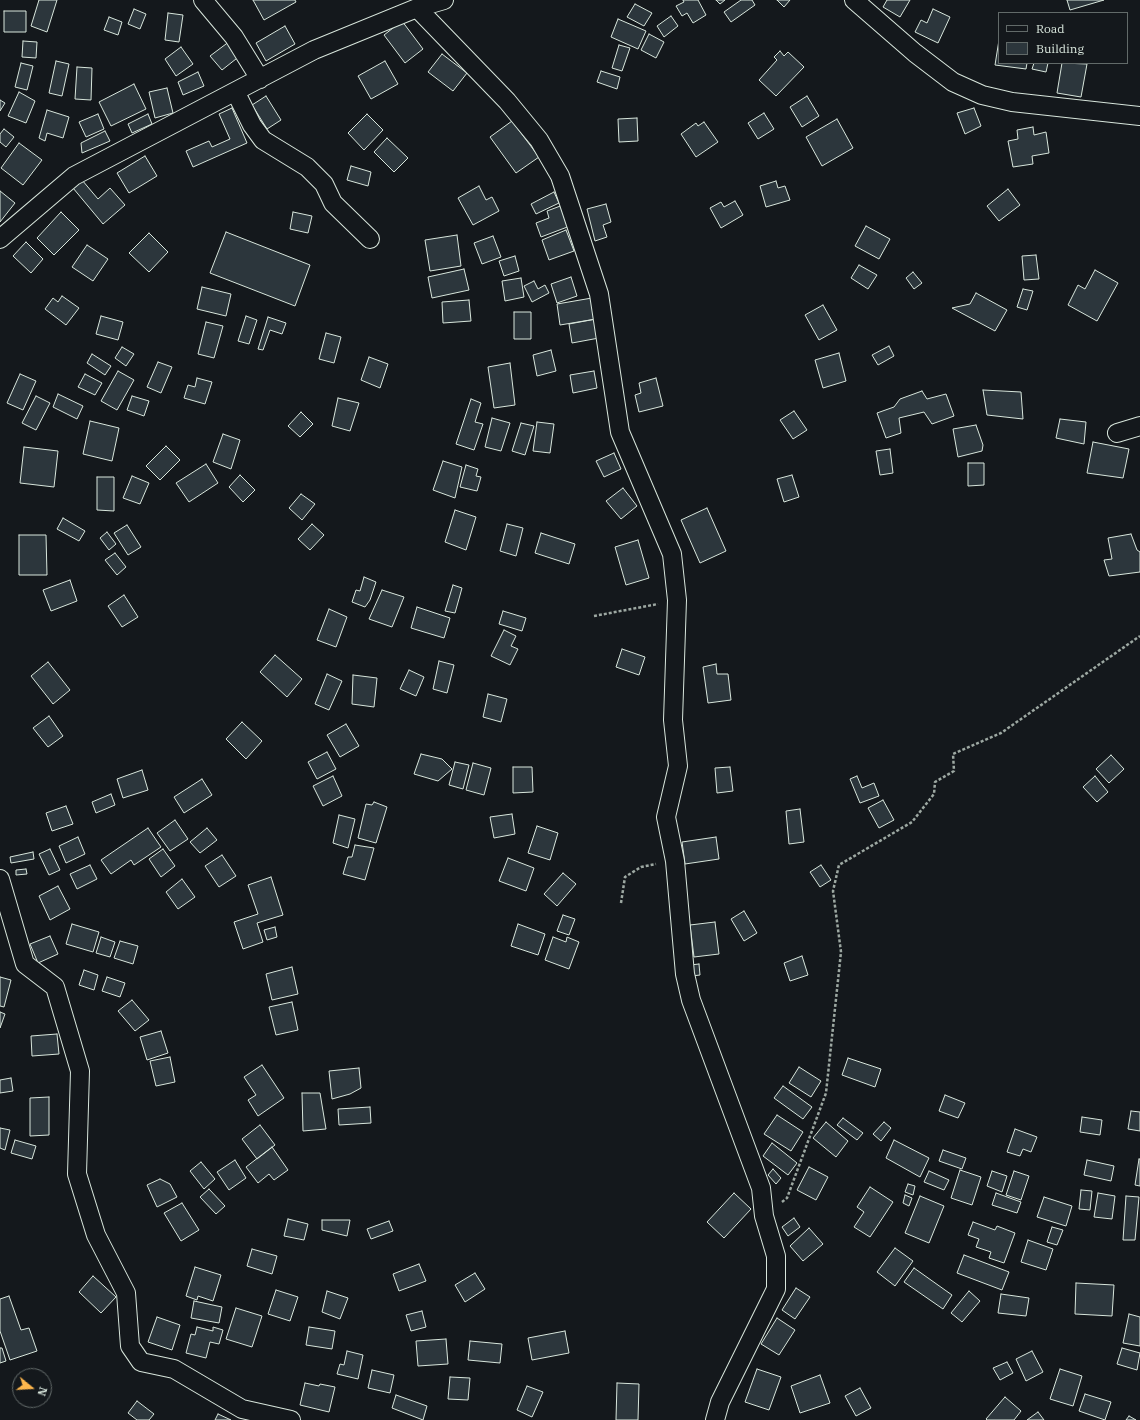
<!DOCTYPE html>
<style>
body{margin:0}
#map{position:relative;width:1140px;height:1420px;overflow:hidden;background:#14181c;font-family:"IBM Plex Serif",serif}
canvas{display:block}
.legend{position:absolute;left:998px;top:12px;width:130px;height:52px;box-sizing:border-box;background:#14181c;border:1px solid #626a69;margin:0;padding:5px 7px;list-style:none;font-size:12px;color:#d8e6dc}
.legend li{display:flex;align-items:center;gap:8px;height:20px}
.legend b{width:20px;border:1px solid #626a69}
.north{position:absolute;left:12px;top:1368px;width:40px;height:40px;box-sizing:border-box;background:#14181c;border:1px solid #626a69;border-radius:50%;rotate:108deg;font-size:11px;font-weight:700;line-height:16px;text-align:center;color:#d8e6dc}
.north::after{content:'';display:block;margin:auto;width:14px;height:18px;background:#ffb74d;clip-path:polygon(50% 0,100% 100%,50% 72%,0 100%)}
</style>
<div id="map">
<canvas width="1140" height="1420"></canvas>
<ul class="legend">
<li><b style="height:5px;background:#14181c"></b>Road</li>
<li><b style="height:11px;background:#2c363c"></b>Building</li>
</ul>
<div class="north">N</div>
</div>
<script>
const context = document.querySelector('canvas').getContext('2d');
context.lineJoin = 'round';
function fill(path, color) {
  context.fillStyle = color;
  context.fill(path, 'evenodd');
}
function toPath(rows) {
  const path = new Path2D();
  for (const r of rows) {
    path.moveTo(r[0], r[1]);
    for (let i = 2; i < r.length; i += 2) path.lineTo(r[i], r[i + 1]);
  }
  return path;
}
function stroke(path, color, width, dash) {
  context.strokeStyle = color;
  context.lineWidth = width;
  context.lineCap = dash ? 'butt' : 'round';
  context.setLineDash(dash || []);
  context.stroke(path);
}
const building = toPath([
 [39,0,57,0,47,32,31,26,39,0],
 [253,0,295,0,296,2,264,20,253,0],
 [683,0,698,0,706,15,693,23,687,13,682,16,676,6,684,2,683,0],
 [716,0,725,0,720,4,716,0],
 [741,0,752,0,755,5,731,22,724,12,741,0],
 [777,0,790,0,784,7,777,0],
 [887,0,910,0,900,17,883,7,887,0],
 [1067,0,1104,0,1070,10,1067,0],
 [635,4,652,13,644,26,627,17,635,4],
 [134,9,146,14,140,29,128,24,134,9],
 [933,9,950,17,938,43,915,32,921,20,927,23,933,9],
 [4,11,26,11,26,32,4,32,4,11],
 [168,13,183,15,179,42,165,40,168,13],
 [671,16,678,26,664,37,657,26,671,16],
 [109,17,122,22,118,35,104,30,109,17],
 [618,19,646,31,638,49,611,37,618,19],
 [402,21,423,49,405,63,384,35,402,21],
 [285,26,295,44,266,61,256,43,285,26],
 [649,34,664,42,656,58,641,50,649,34],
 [999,40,999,63,1027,63,1026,69,995,65,999,40],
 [23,41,37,42,36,58,22,57,23,41],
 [230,41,241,55,222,70,210,56,230,41],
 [619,45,630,48,622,71,612,68,619,45],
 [181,47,193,64,176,76,165,59,181,47],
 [780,51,784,56,788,52,804,67,776,96,759,80,777,60,774,57,780,51],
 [442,54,467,73,453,91,428,72,442,54],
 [56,61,69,64,62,96,49,93,56,61],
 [385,61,398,84,371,99,358,76,385,61],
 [21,63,33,66,27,90,15,87,21,63],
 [1034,63,1048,63,1046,72,1032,69,1034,63],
 [1062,63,1087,64,1081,97,1057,93,1062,63],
 [77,67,92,68,91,100,75,99,77,67],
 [601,71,620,77,617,89,597,82,601,71],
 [198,72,204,86,183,95,178,82,198,72],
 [134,84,146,109,111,126,99,102,134,84],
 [167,88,173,113,155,118,149,92,167,88],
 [19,92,35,101,26,123,8,116,19,92],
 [266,96,281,120,267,129,252,105,266,96],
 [807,96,819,116,802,127,790,107,807,96],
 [0,100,5,103,0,111,0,100],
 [232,108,247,143,193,167,186,151,209,141,212,147,230,139,219,114,232,108],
 [974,108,981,126,965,134,957,113,974,108],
 [47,110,69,117,63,138,47,133,45,141,39,138,47,110],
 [764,113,774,129,758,139,748,123,764,113],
 [98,114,104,129,86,137,79,122,98,114],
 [148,114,152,124,132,133,128,124,148,114],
 [367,114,383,130,364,150,348,133,367,114],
 [637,118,638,141,619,142,618,119,637,118],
 [837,119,853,148,822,166,806,137,837,119],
 [512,121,539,157,516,173,490,137,512,121],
 [704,122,718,142,696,157,681,134,696,123,698,126,704,122],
 [1033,127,1034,135,1046,132,1049,153,1032,156,1033,164,1013,167,1008,141,1018,139,1017,130,1033,127],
 [4,129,14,137,6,147,0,142,0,134,4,129],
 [105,131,110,141,82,153,81,143,105,131],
 [387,138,408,158,394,172,374,152,387,138],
 [19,143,42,160,23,185,1,168,19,143],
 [145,156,157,176,129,193,117,173,145,156],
 [351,166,371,172,368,186,347,180,351,166],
 [82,180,98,199,110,188,125,205,103,224,73,188,82,180],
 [776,181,778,188,785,186,790,200,766,207,760,186,776,181],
 [479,186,486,200,492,197,499,211,473,225,458,198,479,186],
 [1008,189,1020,205,999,221,987,206,1008,189],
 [0,191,15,203,0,222,0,191],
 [554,192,559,203,536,214,531,204,554,192],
 [735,201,743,215,721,228,710,208,721,202,724,207,735,201],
 [606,204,611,222,603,225,607,237,595,241,587,209,606,204],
 [563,205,570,226,541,237,536,223,549,218,547,211,563,205],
 [61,212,79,230,54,255,37,238,61,212],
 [293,212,312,216,308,233,290,229,293,212],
 [866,226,890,239,879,259,855,246,866,226],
 [566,230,574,251,549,260,542,240,566,230],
 [226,232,310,265,295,306,210,273,226,232],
 [149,233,168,252,149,272,129,253,149,233],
 [457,235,461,266,430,271,425,240,457,235],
 [493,236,501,257,482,264,474,243,493,236],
 [26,242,43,259,31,273,13,256,26,242],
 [87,245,108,259,93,281,72,267,87,245],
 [1036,255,1039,279,1024,280,1022,256,1036,255],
 [515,256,519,271,504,276,499,261,515,256],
 [859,265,877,275,868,289,851,278,859,265],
 [464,269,469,290,432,298,428,277,464,269],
 [1095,270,1118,283,1097,321,1068,305,1078,285,1085,289,1095,270],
 [913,272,922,283,914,289,906,278,913,272],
 [571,277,577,296,557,303,551,284,571,277],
 [521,278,524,297,505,301,502,281,521,278],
 [534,281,538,289,545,285,549,293,532,302,524,286,534,281],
 [202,287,231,294,226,316,197,309,202,287],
 [1023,289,1033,291,1027,310,1017,307,1023,289],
 [976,293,1007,310,995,331,952,308,970,304,976,293],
 [62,296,79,308,66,325,45,309,53,298,58,302,62,296],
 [592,298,596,319,560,325,557,304,592,298],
 [469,300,471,321,443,323,442,302,469,300],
 [823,305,837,330,819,340,805,315,823,305],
 [514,312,531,312,531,339,514,339,514,312],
 [101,316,123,322,118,340,96,334,101,316],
 [246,316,257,320,249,344,238,341,246,316],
 [268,317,286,323,282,334,270,330,263,350,258,349,268,317],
 [596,319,599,338,572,343,569,324,596,319],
 [206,322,223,326,214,358,198,354,206,322],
 [326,333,341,337,334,363,319,359,326,333],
 [889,346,894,356,878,365,872,355,889,346],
 [122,347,134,354,126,366,115,358,122,347],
 [551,350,556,371,537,376,533,355,551,350],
 [839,353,846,381,823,388,815,360,839,353],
 [92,354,111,366,105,375,87,363,92,354],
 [369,357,388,364,380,388,361,380,369,357],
 [158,362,172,367,161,393,147,387,158,362],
 [510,363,515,405,494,408,488,367,510,363],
 [118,371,134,380,117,410,101,401,118,371],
 [594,371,597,388,573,393,570,375,594,371],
 [20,374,36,381,23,410,7,403,20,374],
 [85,374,102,383,95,395,78,387,85,374],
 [197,378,212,382,205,404,184,398,188,385,195,387,197,378],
 [656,378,663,406,639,412,635,395,641,393,639,383,656,378],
 [983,390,1021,392,1023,419,987,415,983,390],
 [922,391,927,399,946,394,954,416,932,424,924,412,899,418,901,433,886,438,877,413,894,407,900,399,922,391],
 [58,394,83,406,77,419,53,407,58,394],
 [36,396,50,403,36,430,22,423,36,396],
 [132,396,149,401,144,416,127,410,132,396],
 [338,398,359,403,350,431,332,426,338,398],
 [471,399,481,403,475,422,483,424,474,450,456,444,471,399],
 [794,411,807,430,793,439,780,420,794,411],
 [301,412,313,424,300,437,288,426,301,412],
 [492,418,510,423,501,451,485,447,492,418],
 [1060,419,1086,422,1084,444,1056,438,1060,419],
 [90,421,119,428,112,461,83,454,90,421],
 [537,422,554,424,550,453,533,451,537,422],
 [521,423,534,426,525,455,512,451,521,423],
 [976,425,983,445,982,451,958,457,953,429,976,425],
 [223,434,240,440,231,469,213,462,223,434],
 [1093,442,1129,449,1123,478,1087,473,1093,442],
 [166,446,180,460,160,480,146,466,166,446],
 [24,447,58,451,54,487,20,483,24,447],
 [890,449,893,473,880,475,876,451,890,449],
 [614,453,621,469,604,477,596,461,614,453],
 [443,461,462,467,455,498,433,490,443,461],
 [968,463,984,463,984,485,968,486,968,463],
 [206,464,218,483,189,502,176,483,206,464],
 [466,465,478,469,476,476,481,477,477,491,460,487,466,465],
 [240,475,255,490,243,502,229,487,240,475],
 [792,475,799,497,784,502,777,479,792,475],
 [132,476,149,483,140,504,123,498,132,476],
 [97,477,114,477,114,511,97,510,97,477],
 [623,488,637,506,621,519,606,501,623,488],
 [301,494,315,504,302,520,289,508,301,494],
 [707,508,726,551,700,563,681,520,707,508],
 [455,510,476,517,466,550,445,542,455,510],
 [63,518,85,531,79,541,57,529,63,518],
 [312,524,324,535,310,550,298,539,312,524],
 [507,524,523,528,516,556,500,551,507,524],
 [127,525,141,547,128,555,114,533,127,525],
 [107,532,116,544,109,550,100,538,107,532],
 [541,533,575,544,569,564,535,553,541,533],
 [1131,534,1137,550,1140,552,1140,572,1109,576,1104,560,1112,559,1108,538,1131,534],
 [19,535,46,535,47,575,19,575,19,535],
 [638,540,649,578,626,585,615,547,638,540],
 [115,553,126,567,117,575,105,560,115,553],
 [364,577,376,582,370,600,365,607,352,602,356,590,360,591,364,577],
 [70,580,77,601,51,611,43,590,70,580],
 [453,585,462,588,455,613,445,611,453,585],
 [382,590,404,597,392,627,369,619,382,590],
 [124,595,138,617,122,627,108,606,124,595],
 [417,607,450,618,444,638,411,628,417,607],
 [329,609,347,617,336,647,317,640,329,609],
 [503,611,526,618,522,631,499,624,503,611],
 [504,630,516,636,511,646,518,649,510,665,491,656,504,630],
 [622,649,645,657,639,675,616,667,622,649],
 [275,655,302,679,287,697,260,672,275,655],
 [439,661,454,665,447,693,433,689,439,661],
 [48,662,70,690,53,704,31,676,48,662],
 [716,664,717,674,728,674,731,700,708,703,703,667,716,664],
 [409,670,424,677,416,696,400,689,409,670],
 [327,674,342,681,329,710,315,704,327,674],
 [353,675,377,678,374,707,352,704,353,675],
 [488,694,507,699,501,722,483,717,488,694],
 [49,716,63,736,48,747,33,728,49,716],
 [242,722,262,741,246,759,226,739,242,722],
 [346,724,359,746,340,757,327,735,346,724],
 [327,752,336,769,317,779,308,762,327,752],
 [421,754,442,759,452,769,438,781,414,774,421,754],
 [1111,755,1124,769,1109,783,1096,769,1111,755],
 [455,762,469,765,463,789,449,785,455,762],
 [473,763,491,768,484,795,466,790,473,763],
 [513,767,532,767,533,792,513,793,513,767],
 [730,767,733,791,717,793,715,768,730,767],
 [142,770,148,790,123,798,117,779,142,770],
 [333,776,342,796,323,806,313,786,333,776],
 [857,776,862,788,874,783,879,796,860,803,850,779,857,776],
 [1095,776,1108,792,1097,802,1083,787,1095,776],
 [202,779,212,795,184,813,174,797,202,779],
 [111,794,115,805,96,813,92,802,111,794],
 [883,800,894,820,879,828,868,808,883,800],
 [374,802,387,807,376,843,358,838,366,804,372,805,374,802],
 [66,806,73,824,52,831,46,813,66,806],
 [800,809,804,842,789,844,786,811,800,809],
 [512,814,515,834,494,838,490,817,512,814],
 [339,815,355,819,348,848,333,843,339,815],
 [175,820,188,839,170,851,157,833,175,820],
 [537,826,558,833,550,860,528,853,537,826],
 [148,828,161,847,134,865,131,860,111,874,101,860,148,828],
 [207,828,217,840,200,853,190,842,207,828],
 [78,837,85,854,66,863,59,846,78,837],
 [716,837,719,859,685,864,682,842,716,837],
 [355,845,374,848,365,880,343,874,348,857,352,857,355,845],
 [50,849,60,870,49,875,39,854,50,849],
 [163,849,175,866,161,877,149,859,163,849],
 [33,852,34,859,11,863,10,857,33,852],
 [222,855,236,876,219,887,205,866,222,855],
 [508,858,534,868,526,891,499,881,508,858],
 [90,865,97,879,77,889,70,874,90,865],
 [821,865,831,880,820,887,810,872,821,865],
 [26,869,27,874,16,875,16,870,26,869],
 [563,873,576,884,557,906,544,894,563,873],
 [271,877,283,915,257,923,263,942,243,949,234,922,258,914,248,885,271,877],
 [182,879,195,897,178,909,166,892,182,879],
 [58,886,70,909,50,920,39,896,58,886],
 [744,911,757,933,744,941,731,919,744,911],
 [563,915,575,919,569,935,557,931,563,915],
 [715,922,719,954,694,957,690,925,715,922],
 [72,924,99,932,93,952,66,944,72,924],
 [518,924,545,934,538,955,511,946,518,924],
 [275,927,277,937,267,940,264,930,275,927],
 [50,936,58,954,38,963,30,944,50,936],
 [101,937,115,942,110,957,96,953,101,937],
 [553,937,566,942,567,937,579,942,569,969,545,960,553,937],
 [120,941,138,946,133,964,114,958,120,941],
 [802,956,808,975,790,981,784,963,802,956],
 [699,964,700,975,692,976,690,965,699,964],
 [292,967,298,994,272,1000,266,974,292,967],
 [84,970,98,975,94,990,79,985,84,970],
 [0,977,11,980,4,1007,0,1006,0,977],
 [107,977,125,983,120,997,102,991,107,977],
 [132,1000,149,1020,135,1031,118,1011,132,1000],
 [292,1002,298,1030,276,1035,269,1007,292,1002],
 [0,1012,5,1014,0,1028,0,1012],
 [161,1031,168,1053,147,1060,140,1037,161,1031],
 [57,1034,59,1054,32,1056,31,1036,57,1034],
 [170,1057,175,1082,156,1086,150,1061,170,1057],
 [848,1058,881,1069,875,1087,842,1075,848,1058],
 [262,1065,284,1098,258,1116,248,1100,256,1095,244,1077,262,1065],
 [799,1067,821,1081,811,1097,789,1083,799,1067],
 [359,1068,361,1088,350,1094,332,1099,329,1071,359,1068],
 [11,1078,13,1091,0,1093,0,1080,11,1078],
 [783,1086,812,1107,803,1119,774,1098,783,1086],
 [302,1093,320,1093,326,1129,303,1131,302,1093],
 [945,1095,965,1103,958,1118,939,1111,945,1095],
 [49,1097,49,1135,30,1136,30,1098,49,1097],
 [370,1107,371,1123,339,1125,338,1109,370,1107],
 [1131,1111,1140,1112,1140,1131,1128,1129,1131,1111],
 [777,1115,803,1132,791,1151,764,1134,777,1115],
 [1082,1117,1102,1120,1100,1135,1080,1132,1082,1117],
 [843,1118,863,1133,857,1140,837,1125,843,1118],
 [826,1122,848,1141,836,1157,813,1138,826,1122],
 [884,1122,891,1128,881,1141,873,1134,884,1122],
 [260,1125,275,1145,257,1159,242,1139,260,1125],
 [0,1128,10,1130,5,1150,0,1148,0,1128],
 [1015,1129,1037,1137,1031,1152,1023,1149,1020,1156,1007,1152,1015,1129],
 [15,1140,36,1146,32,1159,11,1153,15,1140],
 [894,1140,929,1158,920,1177,886,1158,894,1140],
 [772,1143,797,1163,788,1175,763,1156,772,1143],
 [272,1147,288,1170,274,1180,269,1174,258,1183,246,1167,272,1147],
 [943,1150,966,1158,962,1169,939,1161,943,1150],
 [1139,1159,1140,1159,1140,1186,1135,1185,1139,1159],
 [235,1160,246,1178,229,1190,217,1172,235,1160],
 [1087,1160,1114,1166,1111,1181,1084,1175,1087,1160],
 [201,1162,215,1179,204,1189,190,1171,201,1162],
 [809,1167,828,1177,816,1200,797,1190,809,1167],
 [773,1169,781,1178,776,1184,768,1175,773,1169],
 [960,1170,981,1177,972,1205,951,1198,960,1170],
 [929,1171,949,1180,944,1190,924,1182,929,1171],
 [992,1171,1007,1176,1002,1192,987,1186,992,1171],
 [1014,1171,1029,1176,1021,1200,1006,1195,1014,1171],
 [160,1179,170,1184,177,1197,157,1207,147,1185,160,1179],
 [908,1184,915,1186,913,1195,905,1192,908,1184],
 [870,1187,893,1202,870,1237,854,1227,864,1212,857,1207,870,1187],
 [209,1189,225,1206,216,1214,200,1197,209,1189],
 [1081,1190,1092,1191,1090,1210,1079,1209,1081,1190],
 [734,1193,751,1209,724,1238,707,1222,734,1193],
 [996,1193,1021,1202,1017,1213,992,1205,996,1193],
 [1098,1193,1115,1196,1112,1219,1094,1217,1098,1193],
 [905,1195,912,1198,909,1206,903,1203,905,1195],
 [920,1196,944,1206,929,1243,905,1233,920,1196],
 [1126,1196,1139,1197,1135,1240,1123,1240,1126,1196],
 [1044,1197,1072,1206,1066,1226,1037,1217,1044,1197],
 [182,1203,199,1230,181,1241,164,1213,182,1203],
 [794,1218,800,1227,788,1236,782,1227,794,1218],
 [288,1219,308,1224,304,1240,284,1236,288,1219],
 [322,1220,350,1220,347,1236,322,1230,322,1220],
 [389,1221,393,1231,371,1239,367,1229,389,1221],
 [973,1222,995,1230,997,1226,1015,1233,1004,1263,989,1258,991,1252,976,1247,979,1239,968,1235,973,1222],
 [1052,1227,1063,1230,1057,1245,1047,1242,1052,1227],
 [809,1228,823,1244,803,1261,790,1246,809,1228],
 [1028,1240,1053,1249,1046,1270,1021,1262,1028,1240],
 [895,1248,913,1261,895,1286,877,1272,895,1248],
 [252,1249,277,1256,272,1274,247,1266,252,1249],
 [964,1255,1009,1272,1002,1290,957,1273,964,1255],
 [419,1264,426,1281,399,1291,393,1274,419,1264],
 [195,1267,221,1275,213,1301,198,1296,197,1300,186,1296,195,1267],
 [914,1268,952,1295,943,1309,904,1282,914,1268],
 [475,1273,485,1289,465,1302,455,1285,475,1273],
 [93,1276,116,1297,101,1313,79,1292,93,1276],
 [1076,1283,1114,1285,1112,1316,1075,1314,1076,1283],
 [796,1288,810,1297,795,1319,782,1310,796,1288],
 [276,1290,298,1297,290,1321,268,1314,276,1290],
 [327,1291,348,1298,340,1319,322,1312,327,1291],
 [969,1291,980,1301,962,1322,951,1313,969,1291],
 [1001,1294,1029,1298,1026,1316,998,1313,1001,1294],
 [9,1296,21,1330,29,1328,37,1351,10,1360,0,1331,0,1299,9,1296],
 [194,1301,222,1307,219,1323,191,1318,194,1301],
 [236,1308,262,1316,252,1347,226,1339,236,1308],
 [422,1311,426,1327,411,1331,406,1315,422,1311],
 [1129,1314,1140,1317,1140,1346,1123,1343,1129,1314],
 [157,1317,180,1325,172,1350,148,1342,157,1317],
 [777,1318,795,1330,779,1355,761,1344,777,1318],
 [197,1327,213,1331,213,1327,223,1330,219,1344,210,1342,206,1358,186,1353,191,1334,195,1335,197,1327],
 [309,1327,335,1331,332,1349,306,1345,309,1327],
 [565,1331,569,1353,532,1360,528,1338,565,1331],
 [446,1339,448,1364,418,1366,416,1341,446,1339],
 [470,1341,502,1344,500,1363,468,1360,470,1341],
 [0,1348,2,1348,6,1361,0,1363,0,1348],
 [1122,1348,1140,1353,1137,1370,1117,1364,1122,1348],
 [347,1351,363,1355,358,1379,337,1374,340,1364,344,1365,347,1351],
 [1032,1351,1043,1372,1026,1381,1016,1359,1032,1351],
 [1007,1362,1013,1373,1000,1380,993,1368,1007,1362],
 [757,1369,781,1377,769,1410,745,1402,757,1369],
 [1060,1369,1082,1376,1073,1406,1050,1399,1060,1369],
 [372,1370,394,1375,390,1393,368,1388,372,1370],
 [820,1375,830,1403,800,1413,791,1386,820,1375],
 [450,1377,470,1378,468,1400,448,1399,450,1377],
 [305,1383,319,1386,320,1384,335,1387,329,1412,300,1405,305,1383],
 [617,1383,639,1384,638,1420,616,1420,617,1383],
 [527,1386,543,1392,532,1417,517,1410,527,1386],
 [860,1388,871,1408,856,1416,845,1396,860,1388],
 [1085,1394,1111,1402,1105,1420,1079,1411,1085,1394],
 [396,1395,427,1406,423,1420,392,1408,396,1395],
 [1005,1397,1021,1411,1014,1420,987,1420,986,1419,1005,1397],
 [137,1401,154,1414,149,1420,137,1420,128,1413,137,1401],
 [1038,1412,1044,1420,1027,1420,1038,1412],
 [218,1414,231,1420,215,1420,218,1414],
 [1129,1416,1136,1420,1126,1420,1129,1416]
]);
fill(building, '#2c363c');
stroke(building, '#d8e6dc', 1);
const street = toPath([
 [203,0,234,37,260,79],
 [854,0,915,53,953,82,982,95,1012,102,1140,116],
 [417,8,507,101,539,140,560,176,599,294,620,432,672,554,677,600,673,720,678,766,666,817,675,861,685,974,691,1000,761,1188,764,1216,776,1256,776,1289,720,1402,715,1420],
 [236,93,252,125,263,140,307,167,324,184,333,203,370,239],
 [0,239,74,176,314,50,417,8,444,0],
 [1117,433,1140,426],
 [0,879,25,964,55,987,80,1071,77,1174,96,1235,126,1293,130,1346,141,1362,174,1369,242,1409,291,1420]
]);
stroke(street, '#d8e6dc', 20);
stroke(toPath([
 [594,616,658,604],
 [621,903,625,877,641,867,656,864],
 [782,1202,787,1198,826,1093,841,952,833,891,839,865,912,822,934,794,935,782,954,771,953,754,1001,733,1140,636]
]), '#9da8a2', 2.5, [3, 2]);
stroke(street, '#14181c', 18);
</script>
